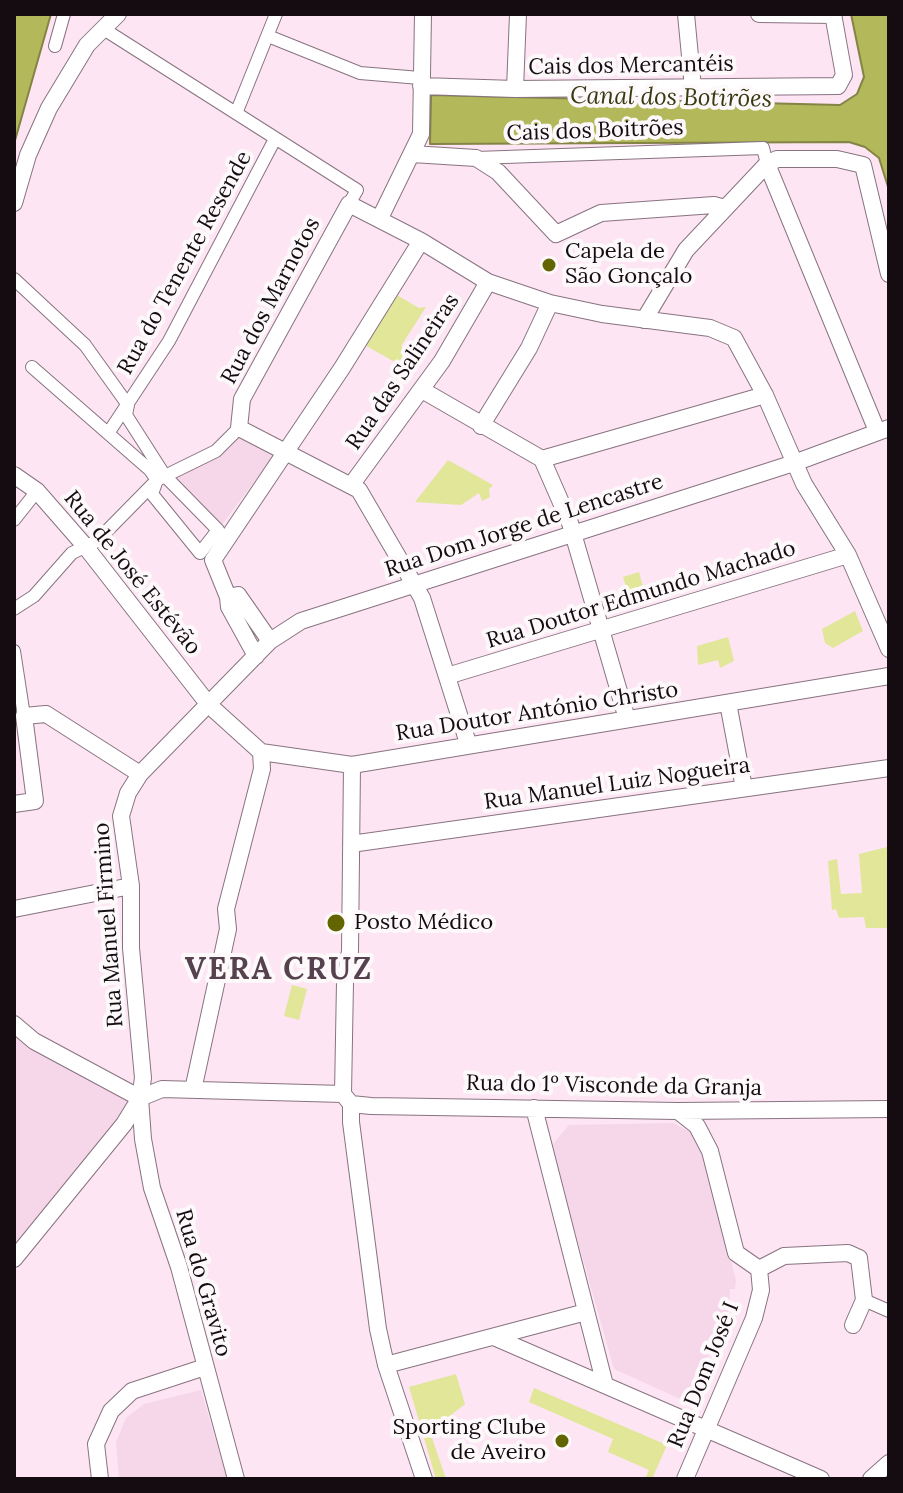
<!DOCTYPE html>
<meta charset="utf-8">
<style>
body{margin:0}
#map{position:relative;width:903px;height:1493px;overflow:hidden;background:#fde5f3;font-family:Lora,serif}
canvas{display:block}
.frame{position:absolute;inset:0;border:16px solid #140c11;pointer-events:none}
</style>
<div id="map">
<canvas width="903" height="1493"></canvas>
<div class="frame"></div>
</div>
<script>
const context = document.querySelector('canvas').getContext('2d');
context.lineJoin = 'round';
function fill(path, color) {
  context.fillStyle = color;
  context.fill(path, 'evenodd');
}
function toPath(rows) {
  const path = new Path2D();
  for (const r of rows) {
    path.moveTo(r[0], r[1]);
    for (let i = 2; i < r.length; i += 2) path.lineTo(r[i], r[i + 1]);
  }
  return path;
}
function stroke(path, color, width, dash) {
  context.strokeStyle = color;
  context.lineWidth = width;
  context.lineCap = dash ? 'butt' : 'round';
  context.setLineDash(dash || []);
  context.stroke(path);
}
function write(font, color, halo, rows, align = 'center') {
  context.font = font + ' Lora,serif';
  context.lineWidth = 8;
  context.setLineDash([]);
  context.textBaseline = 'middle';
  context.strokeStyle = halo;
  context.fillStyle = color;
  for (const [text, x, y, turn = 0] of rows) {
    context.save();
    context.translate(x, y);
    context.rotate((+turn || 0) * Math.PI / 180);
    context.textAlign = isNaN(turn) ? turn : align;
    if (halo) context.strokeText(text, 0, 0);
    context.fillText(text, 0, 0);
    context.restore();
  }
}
fill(toPath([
 [239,428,278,450,218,530,165,476,216,451],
 [14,1024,140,1098,14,1259],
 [673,1123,690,1132,699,1142,736,1280,735,1289,730,1289,729,1309,722,1326,687,1402,614,1369,551,1146,569,1125],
 [201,1390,227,1479,119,1479,116,1442,126,1418,144,1404]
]), '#f6d7ea');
fill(toPath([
 [395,294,419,308,426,307,401,346,414,355,407,369,363,344],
 [448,460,493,485,489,489,490,497,482,501,479,493,461,505,415,502],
 [639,572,647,602,632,606,623,577],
 [855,611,863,631,833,648,825,643,822,629],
 [728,637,734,661,720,668,718,660,698,665,697,646],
 [889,838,889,928,866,928,864,917,839,918,836,909,832,910,828,861,837,859,841,894,862,893,859,854,887,847],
 [292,985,307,989,299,1020,284,1016],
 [456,1374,465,1404,430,1432,446,1479,436,1479,409,1387],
 [534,1388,667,1445,652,1479,645,1479,649,1470,608,1452,613,1439,529,1402]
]), '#e1e699');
const water = toPath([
 [14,14,51,14,14,144,14,14],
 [851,14,889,14,889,190,879,158,865,147,849,142,430,144,431,95,840,105,857,94,864,77,851,14]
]);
fill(water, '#b3b85b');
stroke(water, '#838445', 2);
const pedestrian = toPath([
 [102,28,357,190,349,204],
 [268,36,360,73,420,78],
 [55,46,64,14],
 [237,111,276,14],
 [476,158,763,148,767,164],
 [14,279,85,345,128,405],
 [32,367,150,470,157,480,152,494,200,553,218,530,165,476,126,415,128,405],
 [109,432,169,341,275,139],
 [14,520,37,491],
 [14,609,34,596,72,553,97,541,157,480,216,451,239,428],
 [14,651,24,716],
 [864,1300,889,1311]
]);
const minor = toPath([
 [686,14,693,88],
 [759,14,834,15],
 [421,86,515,89,838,86,844,75,833,14],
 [515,89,518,14],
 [412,154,476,158,498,172,556,234,601,213,714,205,725,208],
 [767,164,877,431],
 [14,203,28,155,49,108,87,45,118,14],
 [380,218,421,134,423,14],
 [644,320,686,250,767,164,777,159,837,159,863,165,889,274],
 [422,390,542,459,570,523,627,719],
 [481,426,529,348,550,303],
 [542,459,765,395],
 [14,475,37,491,85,546,209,705,261,752,352,765,889,676],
 [352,484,442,361,488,282],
 [228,597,238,595,270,641],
 [256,656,229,607,228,597,213,560,342,368,421,241],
 [447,676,848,555],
 [728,703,744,788],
 [468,743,422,598,359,490,239,428,242,399,349,204,421,241,488,282,550,303,602,314,710,328,734,338,765,395,804,484,848,555,889,649],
 [14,804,35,801,24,716,46,714,140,774],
 [351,844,889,768],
 [14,909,131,886],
 [14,1024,34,1041,140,1098],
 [193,1090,228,929,226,909,262,769,261,752],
 [343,1094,351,1104,371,1106,678,1111,889,1109],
 [343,1094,345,982,350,951,352,765],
 [140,1098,162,1089,343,1094],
 [351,1104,351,1122,378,1329,386,1365,424,1479],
 [534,1108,605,1385],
 [678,1111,697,1126,710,1151,736,1253,759,1269],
 [14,1259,124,1124,140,1098],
 [759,1269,784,1256,848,1253,859,1258,864,1300,853,1325],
 [496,1338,821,1479],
 [386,1365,586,1312],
 [100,1479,96,1444,111,1411,132,1391,205,1367],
 [236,1479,179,1267,152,1188,143,1139,140,1098,143,1078,131,948,131,886,121,816,128,793,140,774,270,641,301,621,794,463,889,428],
 [685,1479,754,1318,761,1290,759,1269],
 [871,1479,889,1463]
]);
stroke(pedestrian, '#887380', 14);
stroke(minor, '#887380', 18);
stroke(pedestrian, '#fff', 12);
stroke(minor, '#fff', 16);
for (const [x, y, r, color] of [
 [549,265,8,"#626500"],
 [336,923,10,"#626500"],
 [562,1441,8,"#626500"]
]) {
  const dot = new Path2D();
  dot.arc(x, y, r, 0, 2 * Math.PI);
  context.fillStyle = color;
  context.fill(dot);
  stroke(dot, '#fdf9fb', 3);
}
write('22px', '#140c11', '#fdf9fb', [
 ["Cais dos Mercantéis",631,66,-1],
 ["Cais dos Boitrões",595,131,-2],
 ["Rua do Tenente Resende",185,263,-61],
 ["Rua dos Marnotos",271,301,-62],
 ["Rua das Salineiras",403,372,-56],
 ["Rua Dom Jorge de Lencastre",524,526,-18],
 ["Rua de José Estévão",132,573,51],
 ["Rua Doutor Edmundo Machado",641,595,-17],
 ["Rua Doutor António Christo",537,712,-9],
 ["Rua Manuel Luiz Nogueira",617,784,-8],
 ["Rua Manuel Firmino",109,925,-94],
 ["Rua do 1º Visconde da Granja",614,1086,1],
 ["Rua do Gravito",203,1283,74],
 ["Rua Dom José I",704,1375,-68]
]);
write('22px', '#140c11', '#fdf9fb', [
 ["Capela de",565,252],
 ["São Gonçalo",565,277],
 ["Posto Médico",354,923],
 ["Sporting Clube",546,1428,"right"],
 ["de Aveiro",546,1453,"right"]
], 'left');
write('italic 24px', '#373911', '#fdf9fb', [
 ["Canal dos Botirões",671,98,1]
]);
context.letterSpacing = '2px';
write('bold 30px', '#55424e', '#fdf9fb', [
 ["VERA CRUZ",279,970]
]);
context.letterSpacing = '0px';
</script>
